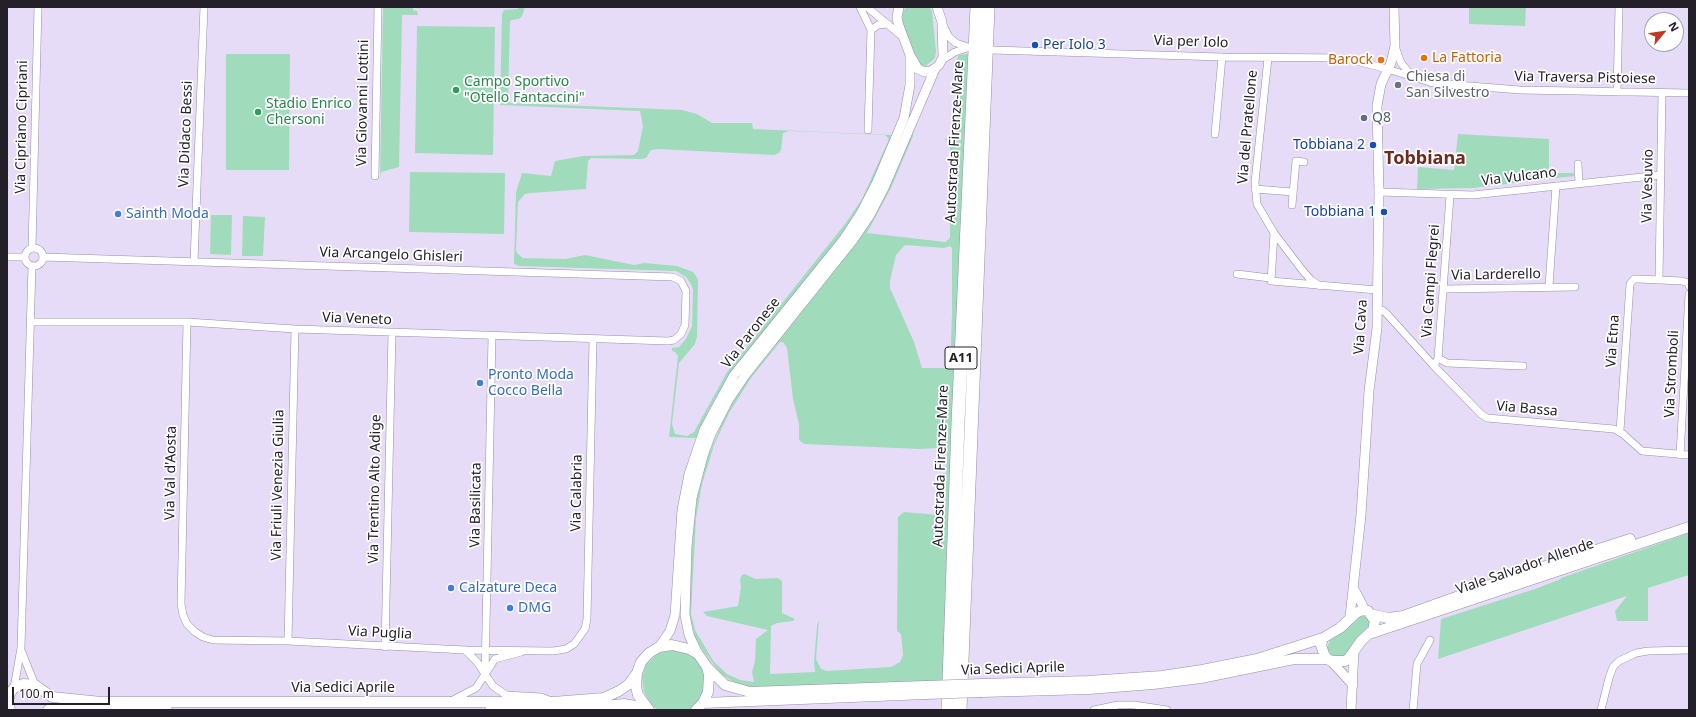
<!DOCTYPE html>
<style>
body{margin:0}
#map{position:relative;width:1696px;height:717px;overflow:hidden;background:#e7dcf7;font-family:"Noto Sans",sans-serif}
canvas{display:block}
.frame{position:absolute;inset:0;border:8px solid #24202a;pointer-events:none}
.north{position:absolute;left:1644px;top:12px;width:40px;height:40px;box-sizing:border-box;background:#fff;border:1px solid #a7a6aa;border-radius:50%;rotate:61deg;font-size:11px;font-weight:700;line-height:16px;text-align:center;color:#24202a}
.north::after{content:'';display:block;margin:auto;width:14px;height:18px;background:#c43823;clip-path:polygon(50% 0,100% 100%,50% 72%,0 100%)}
.scale{position:absolute;left:12px;top:687px;width:98px;height:18px;box-sizing:border-box;border:2px solid #24202a;border-top:0;padding-left:5px;font-size:12px;line-height:14px;white-space:nowrap;color:#24202a;-webkit-text-stroke:3px #fff;paint-order:stroke}
</style>
<div id="map">
<canvas width="1696" height="717"></canvas>
<div class="frame"></div>
<div class="north">N</div>
<div class="scale">100 m</div>
</div>
<script>
const context = document.querySelector('canvas').getContext('2d');
context.lineJoin = 'round';
function fill(path, color) {
  context.fillStyle = color;
  context.fill(path, 'evenodd');
}
function toPath(rows) {
  const path = new Path2D();
  for (const r of rows) {
    if (r.length === 3) {
      path.moveTo(r[0] + r[2], r[1]);
      path.arc(r[0], r[1], r[2], 0, 2 * Math.PI);
      continue;
    }
    path.moveTo(r[0], r[1]);
    for (let i = 2; i < r.length; i += 2) path.lineTo(r[i], r[i + 1]);
  }
  return path;
}
function stroke(path, color, width, dash) {
  context.strokeStyle = color;
  context.lineWidth = width;
  context.lineCap = dash ? 'butt' : 'round';
  context.setLineDash(dash || []);
  context.stroke(path);
}
function write(font, color, halo, rows, align = 'center') {
  context.font = font + ' "Noto Sans",sans-serif';
  context.lineWidth = 3.5;
  context.setLineDash([]);
  context.textBaseline = 'middle';
  context.strokeStyle = halo;
  context.fillStyle = color;
  for (const [text, x, y, turn = 0] of rows) {
    context.save();
    context.translate(x, y);
    context.rotate((+turn || 0) * Math.PI / 180);
    context.textAlign = isNaN(turn) ? turn : align;
    if (halo) context.strokeText(text, 0, 0);
    context.fillText(text, 0, 0);
    context.restore();
  }
}
fill(toPath([
 [383,7,413,7,413,10,417,11,418,15,402,15,399,167,381,172,380,179],
 [518,7,525,7,522,16,519,19,511,20,510,22,508,97,510,103,682,110,697,114,712,123,752,123,753,129,893,135,869,189,851,222,729,375,708,411,696,438,669,437,678,356,675,352,672,351,672,348,679,347,686,339,692,326,693,290,691,284,686,277,676,271,519,266,514,264,516,192,522,173,551,176,555,161,583,156,634,155,638,151,643,126,640,111,500,105,502,14,504,10,518,9],
 [789,131,885,135,889,139,862,199,845,224,727,372,694,432,687,436,675,434,672,424,679,363,695,344,697,337,698,280,696,276,693,272,677,266,644,263,634,265,585,255,565,259,523,258,517,253,516,249,518,202,525,194,531,193,586,189,588,161,591,158,641,159,646,158,651,150,658,149,774,155,779,153,781,150,783,133],
 [906,7,929,7,932,11,936,51,935,58,926,66,921,66,917,61,903,24,902,13],
 [1469,7,1526,7,1525,26,1469,24],
 [417,26,495,27,493,155,415,153],
 [226,54,290,54,289,170,226,170],
 [968,54,943,680,763,690,740,686,721,674,701,648,695,637,689,612,693,530,698,491,707,459,724,418,743,385,868,227,911,135,913,134,913,136,891,188,867,233,945,242,948,240,950,237,950,143,943,138,955,142,956,61,959,55],
 [905,245,944,248,950,246,952,248,952,313,950,367,948,368,922,368,914,342,890,288,890,281,896,255],
 [780,342,783,342,787,348,793,399,799,424,799,440,804,444,920,449,937,448,947,453,945,512,939,515,904,512,898,517,897,631,901,634,903,655,900,662,891,667,827,671,821,669,816,659,819,620,817,626,814,662,815,672,770,674,771,626,777,623,793,621,795,619,782,613,782,581,778,578,755,579,745,574,742,575,740,579,741,587,738,606,703,612,707,616,768,630,756,639,755,661,752,672,754,682,740,680,727,674,714,662,696,632,691,615,696,518,702,484,714,445,729,413,751,378],
 [1458,134,1549,139,1549,173,1574,173,1574,176,1473,188,1417,189,1418,167,1454,170],
 [410,172,505,173,504,234,409,232],
 [211,215,232,215,231,255,210,254],
 [243,216,265,217,263,256,242,256],
 [1689,533,1689,575,1648,588,1648,621,1617,621,1615,611,1627,596,1438,659,1441,619,1535,589,1561,579,1561,578],
 [1364,614,1369,621,1369,628,1347,654,1342,657,1331,655,1327,648,1330,640,1340,634,1359,616],
 [671,649,692,654,702,665,707,687,696,706,691,710,658,710,651,705,644,692,642,678,646,665,657,654]
]), '#a0dcbc');
const minor = toPath([
 [860,7,871,30,868,130],
 [867,7,904,38],
 [943,25,949,37,956,43,968,47],
 [871,30,878,25,888,24],
 [1395,46,1401,63,1412,76],
 [992,50,1222,57,1345,58,1387,69,1433,83,1520,90,1689,93],
 [1268,58,1255,182,1257,204,1274,233,1303,271,1311,280,1320,286],
 [942,60,955,52,967,48],
 [1617,92,1619,7],
 [1215,134,1222,57],
 [1578,164,1579,183],
 [375,176,378,7],
 [1255,189,1293,192],
 [1379,192,1473,195,1661,175],
 [1292,205,1296,161,1304,162],
 [1274,233,1271,281,1377,290],
 [34,257,9],
 [32,248,38,7],
 [7,257,25,257],
 [194,262,204,7],
 [1237,274,1270,278],
 [1659,280,1662,93],
 [1549,286,1556,186],
 [1444,289,1575,287],
 [1377,310,1382,310,1386,313,1434,366,1481,414,1487,418,1614,429,1623,434,1642,451,1689,455],
 [31,322,187,322,295,329,668,341,674,340,681,334,685,325,686,291,681,281,673,277,43,257],
 [187,322,181,604,183,615,187,624,195,632,203,637,213,640,288,641,465,650,553,651,566,649,574,644,585,629,587,619,593,339],
 [1438,358,1447,363,1523,366],
 [1434,366,1438,358,1450,196],
 [1620,431,1630,284,1634,279,1638,279,1682,281,1688,283,1689,286],
 [1680,455,1689,294],
 [288,641,295,329],
 [385,647,392,333],
 [21,650,35,685],
 [465,650,477,662,493,686,506,695,541,697,549,700],
 [485,675,492,336],
 [14,688,21,648,32,266],
 [451,701,476,688,495,659,521,652],
 [1094,710,1118,705,1134,705,1167,710],
 [1413,710,1417,664,1430,640],
 [1601,710,1609,678,1613,667,1619,661,1636,653,1648,651,1689,650]
]);
const tertiary = toPath([
 [899,7,897,17,898,23,910,55,918,69,925,72,931,71,939,65,943,57,942,22,937,7],
 [1354,589,1365,610],
 [1350,617,1361,515,1369,391,1377,328,1379,192,1377,106,1381,84,1391,63,1395,46,1394,7],
 [659,647,670,631,675,615,682,510,689,474,704,430,734,375,844,239,861,213,877,182,904,118,910,85,910,55],
 [698,654,689,635,685,615,687,547,692,498,703,456,711,434,729,399,746,374,853,240,870,215,884,188,935,69],
 [1331,661,1353,685],
 [1351,710,1354,651]
]);
const secondary = toPath([
 [1370,614,1388,618,1403,616,1515,576,1630,539],
 [1369,634,1689,527],
 [707,667,725,685,750,692,926,686],
 [982,684,1088,681,1162,676,1202,670,1257,659,1323,638,1340,628,1356,613,1362,610,1368,611,1375,621,1373,630,1361,641,1349,658,1345,661,1331,661,1325,657,1321,645,1323,638],
 [982,692,1089,689,1153,684,1201,678,1294,659,1328,659],
 [703,703,926,694],
 [10,710,8,702,10,693,14,688,23,684,35,685,52,697,101,702,553,702,604,698,619,691,629,684,637,673],
 [48,710,53,709,167,710],
 [490,710,596,707,624,704,647,708],
 [649,710,638,695,636,687,637,673,641,662,649,653,659,647,672,645,689,649,698,654,707,667,709,675,708,692,703,703,696,710]
]);
const motorway = toPath([
 [948,710,958,423,977,7],
 [960,710,988,7]
]);
stroke(minor, '#978da7', 8);
stroke(tertiary, '#978da7', 10);
stroke(secondary, '#978da7', 11);
stroke(motorway, '#978da7', 14);
stroke(minor, '#fff', 7);
stroke(tertiary, '#fff', 9);
stroke(secondary, '#fff', 10);
stroke(motorway, '#fff', 13);
const secondaryBridge = toPath([
 [926,686,982,684],
 [926,694,982,692]
]);
stroke(secondaryBridge, '#978da7', 11, []);
stroke(secondaryBridge, '#fff', 10);
for (const [x, y, r, color] of [
 [1035,45,4,"#1a4fb4"],
 [1424,58,4,"#e8710a"],
 [1381,60,4,"#e8710a"],
 [1398,85,4,"#6b7280"],
 [456,90,4,"#2e9e5b"],
 [258,112,4,"#2e9e5b"],
 [1364,118,4,"#5c6f8a"],
 [1373,145,4,"#1a4fb4"],
 [1384,212,4,"#1a4fb4"],
 [118,214,4,"#3f7fe0"],
 [480,383,4,"#3f7fe0"],
 [451,588,4,"#3f7fe0"],
 [510,608,4,"#3f7fe0"]
]) {
  const dot = new Path2D();
  dot.arc(x, y, r, 0, 2 * Math.PI);
  context.fillStyle = color;
  context.fill(dot);
  stroke(dot, '#fff', 1.5);
}
for (const [x, y, w] of [
 [961,358,32]
]) {
  const box = new Path2D();
  box.roundRect(x - w / 2, y - 11, w, 22, 3);
  context.fillStyle = '#fff';
  context.fill(box);
  stroke(box, '#24202a', 1);
}
write('bold 13px', '#24202a', null, [
 ["A11",961,358]
]);
write('14px', '#24202a', '#fff', [
 ["Via per Iolo",1191,42,2],
 ["Via Traversa Pistoiese",1585,78,1],
 ["Via Giovanni Lottini",363,103,-89],
 ["Via Cipriano Cipriani",22,127,-89],
 ["Via del Pratellone",1248,127,-85],
 ["Via Didaco Bessi",186,134,-88],
 ["Autostrada Firenze-Mare",955,142,-87],
 ["Via Vulcano",1519,177,-7],
 ["Via Vesuvio",1648,186,-89],
 ["Via Arcangelo Ghisleri",391,255,2],
 ["Via Larderello",1496,275,-1],
 ["Via Campi Flegrei",1431,281,-86],
 ["Via Veneto",357,319,2],
 ["Via Cava",1361,327,-86],
 ["Via Paronese",751,333,-52],
 ["Via Etna",1613,341,-86],
 ["Via Stromboli",1672,374,-87],
 ["Via Bassa",1527,409,5],
 ["Autostrada Firenze-Mare",941,466,-88],
 ["Via Val d'Aosta",171,473,-89],
 ["Via Friuli Venezia Giulia",278,485,-89],
 ["Via Trentino Alto Adige",375,489,-89],
 ["Via Calabria",577,493,-89],
 ["Via Basilicata",476,505,-89],
 ["Viale Salvador Allende",1525,567,-19],
 ["Via Puglia",380,633,3],
 ["Via Sedici Aprile",1013,669,-2],
 ["Via Sedici Aprile",343,688]
]);
write('14px', '#164399', '#fff', [
 ["Per Iolo 3",1043,45,"left"],
 ["Tobbiana 2",1365,145],
 ["Tobbiana 1",1376,212]
], 'right');
write('14px', '#c56008', '#fff', [
 ["La Fattoria",1432,58],
 ["Barock",1373,60,"right"]
], 'left');
write('14px', '#5b616d', '#fff', [
 ["Chiesa di",1406,77],
 ["San Silvestro",1406,93]
], 'left');
write('14px', '#27864d', '#fff', [
 ["Campo Sportivo",464,82],
 ["\"Otello Fantaccini\"",464,98],
 ["Stadio Enrico",266,104],
 ["Chersoni",266,120]
], 'left');
write('14px', '#4e5e75', '#fff', [
 ["Q8",1372,118]
], 'left');
write('14px', '#366cbe', '#fff', [
 ["Sainth Moda",126,214],
 ["Pronto Moda",488,375],
 ["Cocco Bella",488,391],
 ["Calzature Deca",459,588],
 ["DMG",518,608]
], 'left');
write('bold 18px', '#6e2a1e', '#fff', [
 ["Tobbiana",1425,159]
]);
</script>
